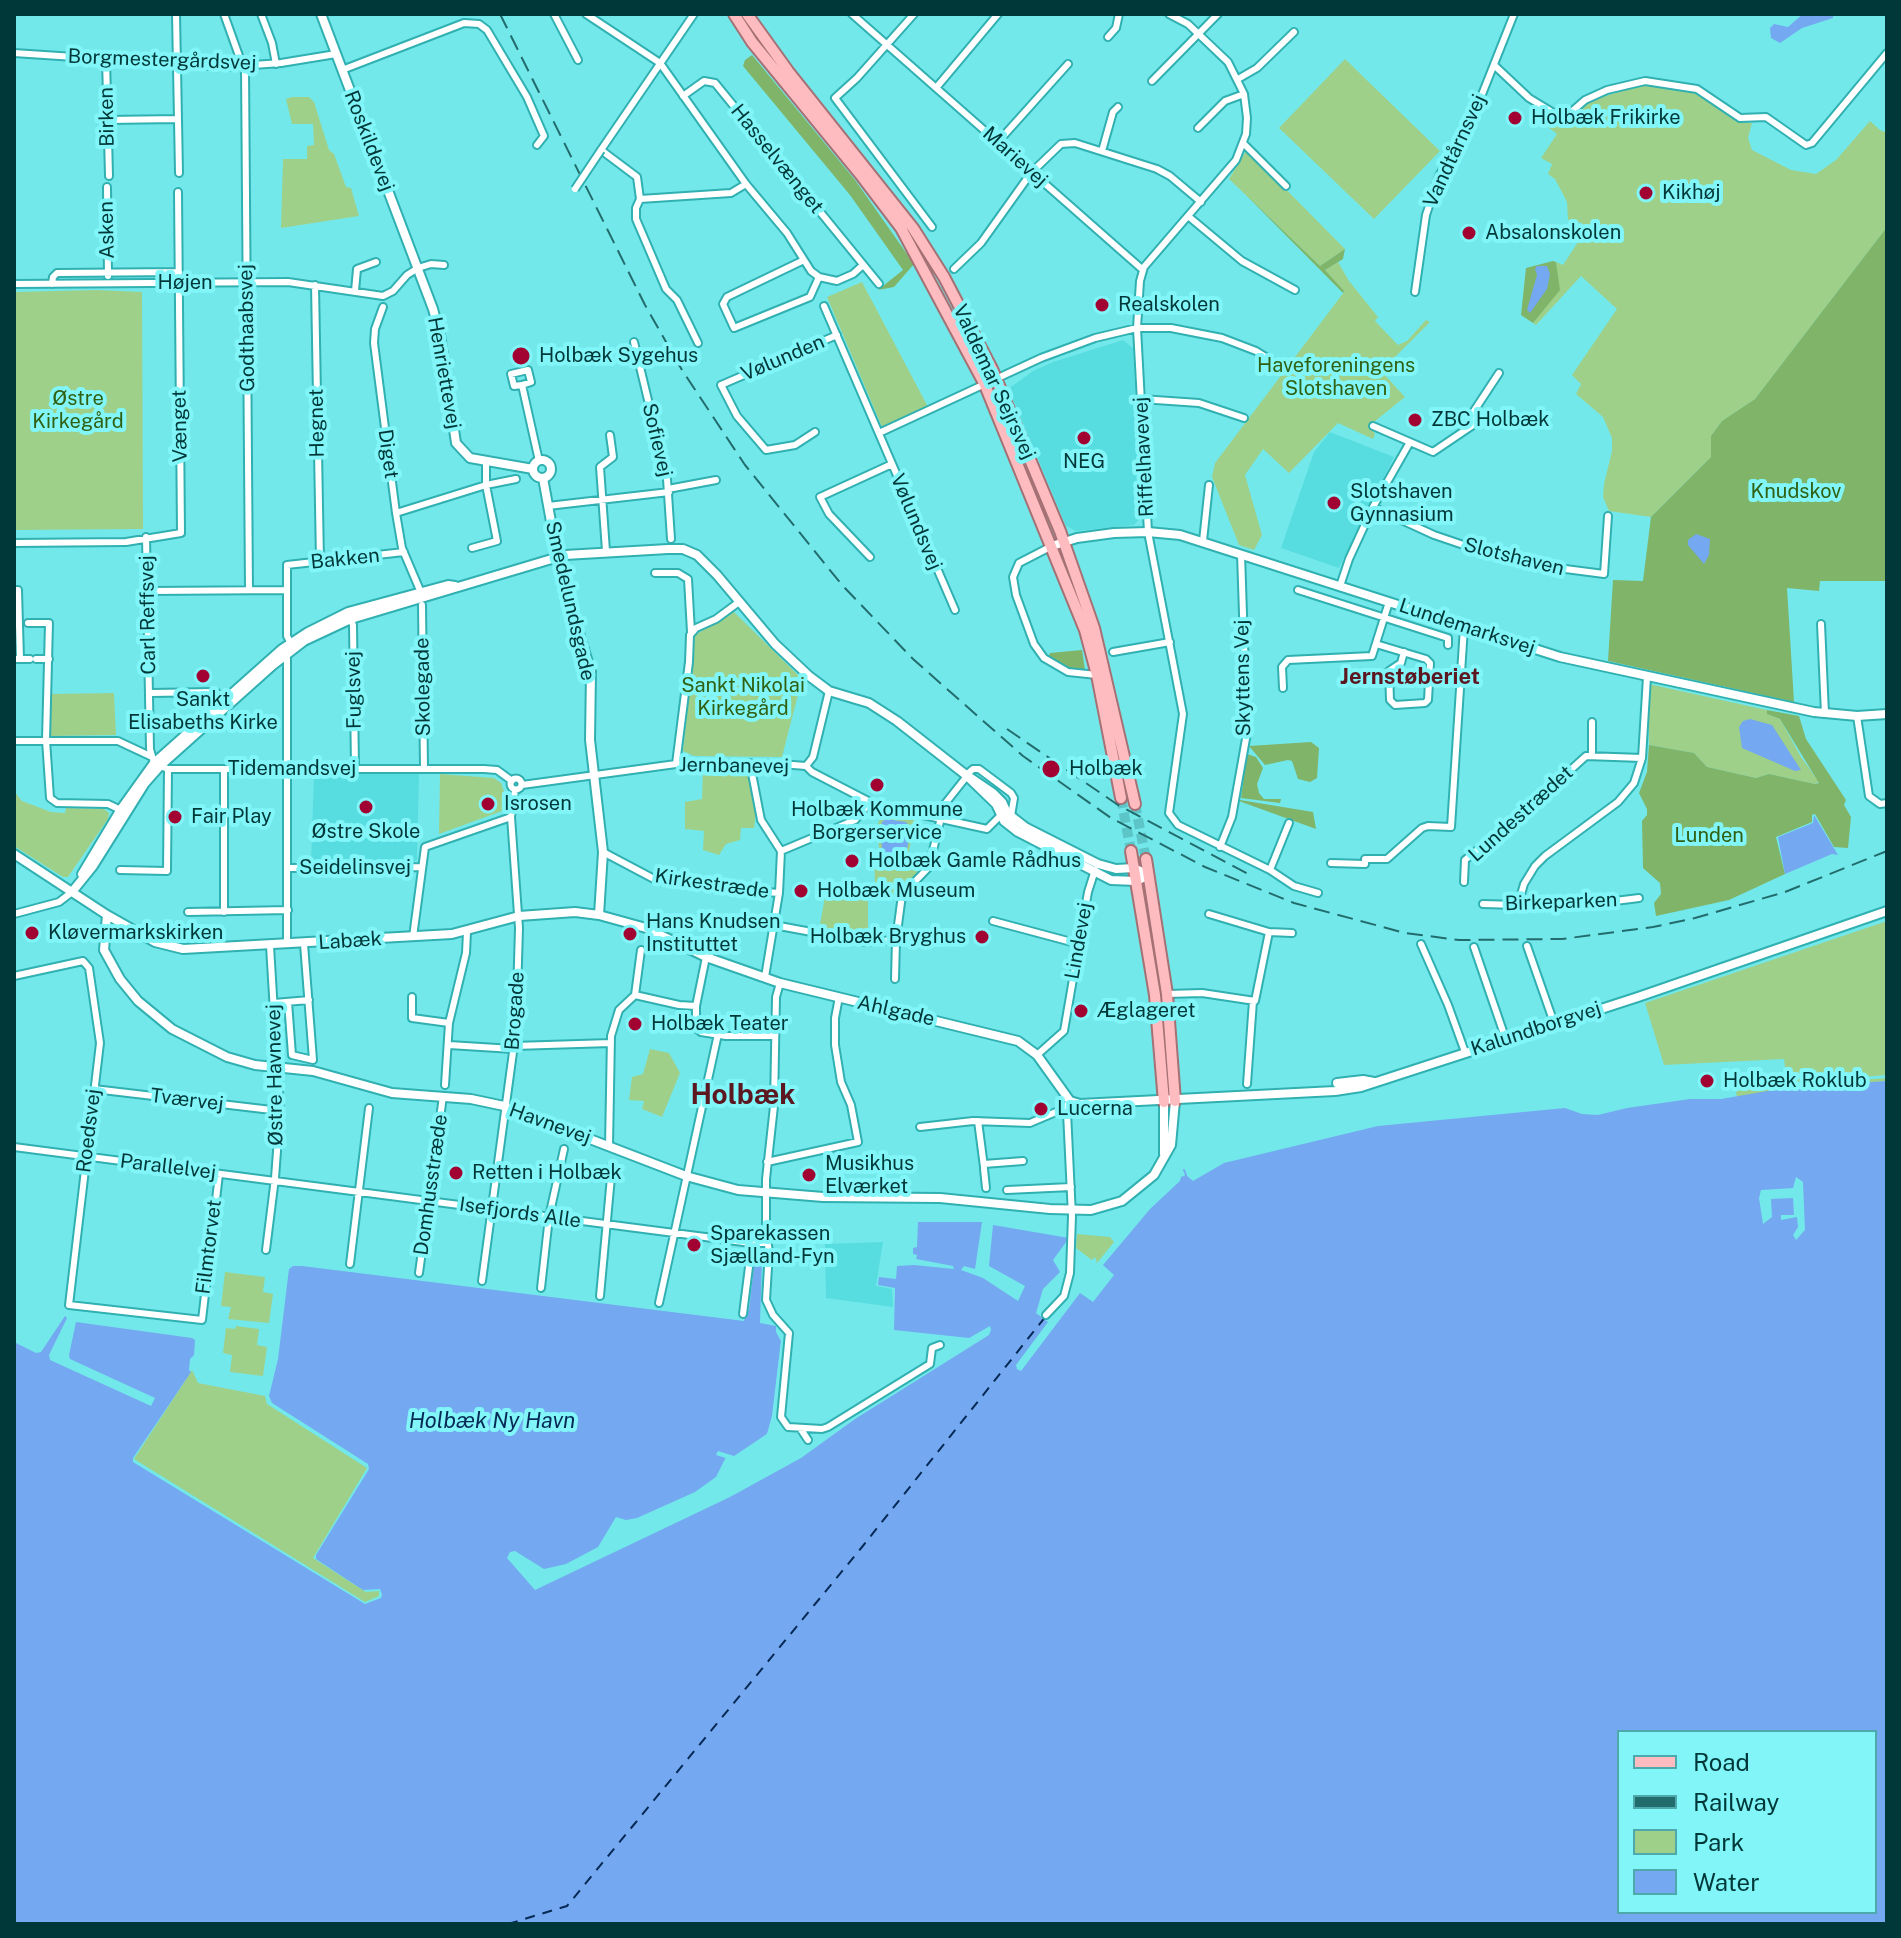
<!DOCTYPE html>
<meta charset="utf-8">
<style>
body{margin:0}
#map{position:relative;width:1901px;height:1938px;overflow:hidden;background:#73e8ea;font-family:"Public Sans",sans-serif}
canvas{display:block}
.frame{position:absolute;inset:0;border:16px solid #003839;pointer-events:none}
.legend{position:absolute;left:1617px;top:1730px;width:260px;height:184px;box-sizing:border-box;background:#81f5f7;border:2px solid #4da9ab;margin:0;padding:10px 14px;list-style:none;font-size:24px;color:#003839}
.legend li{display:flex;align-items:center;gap:16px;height:40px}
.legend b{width:40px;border:2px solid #4da9ab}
</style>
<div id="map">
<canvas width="1901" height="1938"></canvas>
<div class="frame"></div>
<ul class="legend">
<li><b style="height:10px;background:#febcc0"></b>Road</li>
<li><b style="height:10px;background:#226c6d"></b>Railway</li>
<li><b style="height:22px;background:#9fd08a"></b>Park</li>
<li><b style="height:22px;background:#74a8f0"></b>Water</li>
</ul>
</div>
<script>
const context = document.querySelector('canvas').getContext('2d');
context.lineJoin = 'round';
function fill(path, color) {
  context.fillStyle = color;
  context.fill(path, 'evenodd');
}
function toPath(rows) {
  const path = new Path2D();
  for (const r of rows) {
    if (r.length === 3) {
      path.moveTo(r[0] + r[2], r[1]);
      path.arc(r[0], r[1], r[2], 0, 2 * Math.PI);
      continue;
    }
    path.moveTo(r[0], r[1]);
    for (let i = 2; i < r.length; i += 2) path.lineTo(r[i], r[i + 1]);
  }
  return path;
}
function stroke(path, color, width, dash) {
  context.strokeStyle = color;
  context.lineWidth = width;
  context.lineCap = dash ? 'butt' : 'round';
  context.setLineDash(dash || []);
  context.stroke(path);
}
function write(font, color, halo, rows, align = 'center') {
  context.font = font + ' "Public Sans",sans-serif';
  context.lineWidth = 8;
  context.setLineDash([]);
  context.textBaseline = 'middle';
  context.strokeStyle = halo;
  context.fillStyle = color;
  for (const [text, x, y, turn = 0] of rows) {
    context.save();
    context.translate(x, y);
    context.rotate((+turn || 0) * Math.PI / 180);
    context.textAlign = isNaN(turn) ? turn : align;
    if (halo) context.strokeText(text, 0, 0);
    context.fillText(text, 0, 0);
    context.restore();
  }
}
fill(toPath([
 [1123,340,1133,348,1142,516,1134,525,1076,531,1066,526,1010,392,1011,387,1033,371,1053,362],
 [1330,432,1394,457,1339,568,1281,548,1314,452],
 [314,773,419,773,417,860,413,862,311,864],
 [883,1242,876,1286,892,1289,893,1307,826,1298,825,1244]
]), '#57dddf');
fill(toPath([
 [1345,59,1440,151,1374,219,1279,128],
 [1642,85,1686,90,1700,95,1741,123,1752,123,1748,138,1752,150,1791,170,1816,174,1836,160,1870,121,1880,130,1887,133,1887,227,1755,399,1722,421,1711,436,1711,457,1651,517,1609,511,1603,497,1604,484,1612,451,1612,438,1603,417,1576,394,1581,384,1572,375,1617,309,1581,276,1536,325,1533,323,1559,290,1556,262,1563,265,1582,236,1580,232,1582,223,1568,220,1567,202,1555,179,1548,174,1552,164,1541,158,1557,134,1535,117,1541,110,1550,116,1564,120,1592,100],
 [292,97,309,97,314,102,329,150,334,154,346,187,351,188,359,216,281,228,283,159,307,159,307,146,314,145,313,124,292,124,286,99],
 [1246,151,1249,152,1345,249,1320,266,1229,179],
 [1338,262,1349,281,1378,317,1375,321,1398,345,1407,341,1426,320,1430,322,1381,371,1405,397,1369,426,1375,434,1373,439,1338,423,1289,473,1263,449,1245,475,1262,535,1254,550,1239,545,1212,477,1215,463,1344,292,1325,270],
 [862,282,928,407,882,427,827,297],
 [96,290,142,292,143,529,14,530,14,292],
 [734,612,802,679,782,757,694,756,683,751,695,635],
 [1649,684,1767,710,1767,714,1780,719,1801,757,1819,782,1815,784,1769,774,1756,778,1707,767,1694,753,1649,745],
 [114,693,116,735,50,736,49,694],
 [703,768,748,770,756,812,754,828,741,828,740,840,726,844,719,855,703,850,704,831,685,829,685,802,702,799],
 [440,774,494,778,501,783,504,791,504,806,502,811,439,834],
 [14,791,22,801,51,812,65,813,66,808,104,809,109,813,108,819,68,877,63,877,14,846],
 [889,813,916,819,906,864,918,872,903,886,897,896,874,892,868,894,868,939,819,930,825,897,839,899,842,890,875,883,874,860,881,858,876,830,880,818],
 [1887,921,1887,1075,1787,1083,1784,1059,1664,1065,1645,1003],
 [650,1049,669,1053,680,1073,662,1117,642,1109,644,1101,629,1100,632,1077,643,1074],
 [1887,1078,1887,1081,1737,1097,1736,1092,1745,1088],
 [1077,1234,1110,1237,1114,1242,1097,1263,1095,1257,1092,1260,1076,1248],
 [225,1272,265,1277,263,1292,273,1294,269,1323,228,1319,231,1307,221,1306],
 [236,1326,259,1329,257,1345,267,1347,263,1376,230,1372,232,1355,223,1353,226,1328,235,1329],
 [192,1370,198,1383,265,1396,267,1404,367,1468,313,1558,366,1592,379,1591,379,1596,365,1602,134,1459]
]), '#9fd08a');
fill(toPath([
 [752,55,855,180,914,264,894,287,878,290,903,270,850,195,743,66,745,60],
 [1246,195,1320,266,1345,249,1343,259,1325,270,1344,291,1343,293],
 [1887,227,1887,581,1820,581,1819,591,1787,588,1794,702,1608,661,1613,580,1643,581,1651,517,1711,457,1711,436,1722,421,1755,399],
 [1553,261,1556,262,1560,290,1533,323,1521,315,1526,268],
 [1082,650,1085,670,1074,670,1057,664,1049,656,1050,653],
 [1767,710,1799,716,1806,739,1846,800,1844,805,1851,817,1848,848,1834,847,1815,814,1812,815,1812,822,1776,837,1785,874,1729,900,1656,916,1654,903,1661,894,1660,883,1643,868,1642,821,1647,815,1647,809,1639,793,1647,772,1649,745,1694,753,1707,767,1756,778,1769,774,1815,784,1819,783,1780,719,1767,714],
 [1311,742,1319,748,1317,778,1310,782,1298,779,1292,761,1288,760,1265,765,1249,746],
 [1247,754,1256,757,1263,768,1257,784,1259,793,1264,799,1281,799,1280,803,1241,798],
 [1240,800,1313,812,1316,829,1239,801]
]), '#80b468');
fill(toPath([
 [1803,14,1833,14,1833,18,1802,28,1780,43,1771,38,1770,28,1774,24,1788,27],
 [1537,266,1547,266,1550,274,1547,289,1530,313,1527,310,1537,275,1535,269],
 [1696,534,1710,539,1709,555,1704,564,1688,545,1688,540],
 [1750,719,1772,725,1801,770,1795,771,1742,748,1739,727,1743,721],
 [1814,815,1838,855,1832,854,1785,874,1778,837,1813,823],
 [886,819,906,822,911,828,906,855,901,857,883,856,880,831,882,822],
 [1887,1081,1887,1924,14,1924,14,1342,36,1353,41,1352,65,1316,67,1318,49,1355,50,1360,151,1406,155,1398,70,1359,69,1355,76,1322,192,1338,195,1340,194,1355,190,1359,189,1370,191,1372,133,1458,133,1462,365,1604,381,1598,382,1595,380,1589,363,1590,316,1559,316,1555,369,1469,368,1464,272,1403,269,1396,278,1359,289,1269,293,1266,302,1266,744,1321,746,1312,749,1310,755,1257,762,1258,760,1323,776,1326,776,1332,781,1341,773,1412,767,1434,735,1457,726,1457,716,1477,695,1492,637,1518,626,1520,616,1517,598,1547,566,1564,544,1569,515,1551,510,1552,507,1558,535,1590,730,1497,801,1458,855,1419,989,1335,991,1330,990,1326,969,1338,894,1330,895,1288,878,1285,879,1277,896,1279,897,1266,914,1265,954,1269,953,1266,916,1259,917,1255,913,1254,913,1248,917,1247,918,1222,982,1222,975,1269,964,1266,961,1270,983,1278,1018,1301,1025,1286,989,1266,993,1225,1069,1238,1053,1260,1060,1272,1043,1289,1036,1313,1048,1322,1016,1365,1017,1369,1021,1371,1080,1293,1093,1302,1114,1275,1103,1265,1150,1209,1180,1181,1181,1177,1186,1175,1193,1181,1224,1163,1378,1126,1565,1108,1582,1114,1598,1115,1627,1108,1690,1099,1721,1099,1785,1088],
 [1619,1732,1875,1732,1875,1912,1619,1912]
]), '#74a8f0');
fill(toPath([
 [1796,1177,1803,1182,1805,1230,1796,1240,1793,1235,1798,1227,1797,1217,1781,1220,1781,1215,1794,1215,1793,1198,1771,1199,1772,1217,1763,1224,1759,1198,1761,1190,1793,1188],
 [781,1341,784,1346,773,1434,760,1445,735,1461,716,1455,718,1451,734,1456,767,1434,771,1424]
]), '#73e8ea');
stroke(toPath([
 [1184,1170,1186,1175]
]), '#74a8f0', 2);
stroke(toPath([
 [508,1924,567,1906,862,1547,1046,1316]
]), '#062955', 2, [10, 8]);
stroke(toPath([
 [1121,798,1131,851],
 [1135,804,1146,859]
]), '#5cc5c7', 10, [10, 5]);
const minor = toPath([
 [176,14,179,173],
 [224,14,243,67],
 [261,14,272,43,276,64],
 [554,14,578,60],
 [586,14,660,63,746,184,787,233,811,271,819,277,837,281,853,274,863,265],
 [694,14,601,150,637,177,640,199,731,193,746,184],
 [852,14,1143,270],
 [914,14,857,78,835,98,932,227],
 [1169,14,1188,24,1228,62,1244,94,1247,118,1246,134,1236,160,1144,267,1140,281,1137,328,1148,532,1183,714,1169,813,1178,825,1270,870,1294,886,1318,893],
 [1108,37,1116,28,1119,14],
 [14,53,225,67,281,63,336,54],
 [106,58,109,176],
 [1494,65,1529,98,1557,115,1569,114,1585,100,1607,90,1645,81,1697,89,1740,118,1766,117,1806,145,1812,143,1887,53],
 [245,67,249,590],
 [342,70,464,23,479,24,487,30,527,97,544,136,537,145],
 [1238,79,1257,68,1294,32],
 [1152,81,1218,14],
 [936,88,998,14],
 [683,96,704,81,715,83,879,284],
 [107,120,178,119],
 [1198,128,1225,101,1244,94],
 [998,142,1068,64],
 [1243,143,1286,186],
 [1102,151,1113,112,1118,107],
 [107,187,108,276],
 [640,199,636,208,636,219,666,289,677,300,698,343],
 [1188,216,1242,261,1295,290],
 [804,260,727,297,723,304,734,328,810,297,819,277],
 [954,269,981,243,1031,173,1061,144,1075,143,1157,169,1170,176,1201,202],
 [14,284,288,282,383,296,393,291,407,275,418,268,431,264,444,265],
 [52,284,53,277,57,273,179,272],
 [315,285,320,561],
 [355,291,357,269,376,262],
 [1415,292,1426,215,1439,176,1473,117,1514,14],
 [824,306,955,610],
 [383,307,375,329,374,343,396,513,402,548,422,595],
 [634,342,667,479,671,539],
 [522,385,514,386,511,374,528,370,531,382,522,385,539,461],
 [1141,399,1199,403,1244,418],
 [1373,426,1410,442],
 [815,432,795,445,766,450,737,416,721,385,837,335],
 [879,433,1041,358,1095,338,1137,328,1171,328,1222,338,1256,351,1285,369],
 [668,489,716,480],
 [548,506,669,492],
 [1373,507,1410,442,1433,452,1476,423,1472,414,1499,373],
 [396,513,486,485,516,479],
 [146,537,150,749,154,763],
 [1203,541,1209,485],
 [14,543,126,542,181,533,178,192],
 [1052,546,1019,563,1013,577,1016,595,1034,644,1044,658,1068,672,1097,675],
 [472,548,497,541,486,485,486,462],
 [606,551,600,467,613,457,610,435],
 [870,557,829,514,820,497,892,464],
 [655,573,678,573,688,579,691,632],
 [1340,586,1349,559,1373,507,1434,535,1484,552,1550,567,1604,574,1608,516],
 [14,590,18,590,20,659],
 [1298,590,1448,638,1448,645],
 [148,591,287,590],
 [422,605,424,769],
 [349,615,353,625,355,768],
 [28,623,49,623,46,740,50,798,57,803,108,804,123,811],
 [1821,624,1825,714],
 [1376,644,1426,659,1430,663,1428,700,1425,703,1395,705,1390,700,1389,671,1401,663,1404,652],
 [292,646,287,636,287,565,404,552],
 [284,652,287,659,287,944],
 [1113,652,1170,642],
 [14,659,30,659],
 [36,659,49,659],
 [1283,688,1282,667,1288,660,1372,656,1389,602],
 [150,693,216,692],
 [1857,716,1869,796,1880,804,1887,803],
 [1592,722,1592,755],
 [14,741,118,741,150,756],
 [750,763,761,820,781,851],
 [676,764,689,662,690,635,696,628,716,619,739,602],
 [160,766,168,769,484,769,497,770,512,781],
 [806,766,813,757,829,691],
 [224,769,224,912],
 [966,775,973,769,979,769,1011,793,1014,798,1011,816],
 [516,784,5.5],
 [522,785,676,764,780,764,806,766,812,772,870,802,896,809,987,829,1001,815],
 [1220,847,1232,817,1247,733,1241,554],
 [781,851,855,820,870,802],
 [603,852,654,879,711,888,779,893],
 [1331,863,1365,864,1365,859,1387,859,1422,828,1428,826,1451,827,1464,627],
 [288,868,421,867],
 [120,870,167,871,168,769],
 [1270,870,1289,823],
 [1464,882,1465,860,1522,814,1586,756,1642,758],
 [1483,904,1518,905,1541,902,1550,906,1582,902,1591,904,1639,898],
 [1518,905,1524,884,1535,866,1545,856,1618,802,1634,783,1642,758,1647,677],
 [188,912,288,910],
 [14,914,59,902,72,892],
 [1209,914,1269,932,1292,933],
 [993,921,1079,944],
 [774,925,865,942,896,940],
 [413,937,425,847,511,817],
 [1421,944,1448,1005,1465,1052],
 [1527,946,1554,1023],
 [1474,947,1506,1040],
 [14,976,83,961,89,968,100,1043,69,1305,202,1320,219,1174],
 [765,977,779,893,781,851],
 [895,979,896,940,902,895,929,867,944,805,967,776],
 [780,983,776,997,774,1106,766,1179,766,1235,769,1251,766,1300,773,1315,789,1333,781,1417,788,1427,822,1429,828,1427,930,1364,932,1348,940,1345],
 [1167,994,1202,993,1255,1001,1269,932],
 [635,995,679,1005,696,1006,696,1028,701,1032,726,1036,775,1036],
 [635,995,641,950],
 [412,997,412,1018,449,1023],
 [288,1002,292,1055,313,1060,304,944],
 [274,1003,309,1000],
 [696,1006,706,957],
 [449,1045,513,1049],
 [514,1046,611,1043],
 [1037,1055,1064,1031,1088,892,1095,870],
 [1247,1084,1253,1001],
 [445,1085,449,1023,466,953,467,932],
 [94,1089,280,1111],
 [978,1121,984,1167],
 [920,1127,973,1121,1030,1123,1063,1109,1068,1104],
 [609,1146,611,1036,619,1010,635,995],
 [14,1147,751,1243,767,1243],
 [767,1162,858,1142,851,1105,841,1082,835,1045,835,1018,839,997],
 [984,1164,1023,1161],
 [984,1169,986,1188],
 [1007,1190,1071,1187],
 [266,1250,275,1178,280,1111,270,946],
 [350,1264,369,1108],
 [419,1273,443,1096],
 [482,1281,516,1030,519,928,511,817,515,790],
 [541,1288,549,1217,564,1149],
 [600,1296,612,1166],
 [659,1303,718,1034],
 [743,1314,751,1251],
 [1046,1315,1064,1296,1070,1273,1072,1216,1067,1112,1070,1101],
 [800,1428,808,1440]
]);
const tertiary = toPath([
 [321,14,433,309,440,335,456,443,470,458,533,469],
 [542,469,9],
 [543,478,560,571,591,672,590,740,603,852,599,915],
 [1052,546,1077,538,1114,533,1148,532,1180,535,1560,657,1814,712,1857,716,1887,714],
 [971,778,993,793,1002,802,1007,813,1025,827,1098,864,1116,869,1134,868,1149,875],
 [14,854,107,915,155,942,183,949,452,934,519,916,575,912,599,915,646,928,706,957,780,983,1018,1041,1037,1055,1070,1101,1080,1104,1335,1091,1361,1087,1638,997,1887,911],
 [82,874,121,809,154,763,282,649,308,632,348,612,448,585,455,586],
 [72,892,93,866,145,783,160,766,273,665,304,641,351,619,565,555,668,549,683,549,697,555,717,575,775,644,809,676,829,691,869,703,897,721,966,775,996,804,1004,821,1018,832,1111,880,1136,881,1149,875],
 [107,915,104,950,120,979,138,1001,172,1029,227,1057,255,1065,313,1071,392,1093,471,1099,504,1106,686,1176,738,1190,823,1197,940,1198,1050,1209,1091,1210,1122,1201,1154,1175,1171,1145,1175,1101],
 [1337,1083,1363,1080,1374,1082],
 [1164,1102,1164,1154]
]);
const primary = toPath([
 [734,14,752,42,860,174,901,228,985,385,1085,630,1097,675,1121,798],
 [747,14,788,71,913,228,944,277,992,369,1060,531,1094,628,1135,804],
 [1131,851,1155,995,1164,1102],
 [1146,859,1167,994,1175,1101]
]);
stroke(minor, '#30b0b1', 10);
stroke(tertiary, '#30b0b1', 12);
stroke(primary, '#a47175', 14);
stroke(minor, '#fff', 6);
stroke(tertiary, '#fff', 8);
stroke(primary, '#febcc0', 10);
stroke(toPath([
 [500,14,645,305,682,370,745,465,842,585,913,659,1023,756,1111,818,1205,867,1294,903,1405,933,1459,940,1562,939,1653,927,1695,918,1785,892,1887,851],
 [1007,729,1118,805,1250,875]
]), '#226c6d', 2, [16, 8]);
const minorBridge = toPath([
 [575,189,601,150]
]);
stroke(minorBridge, '#30b0b1', 10, []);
stroke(minorBridge, '#fff', 6);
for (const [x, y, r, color] of [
 [1515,118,8,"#a20231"],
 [1646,193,8,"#a20231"],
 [1469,233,8,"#a20231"],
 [1102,305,8,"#a20231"],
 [521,356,10,"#a20231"],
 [1415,420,8,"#a20231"],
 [1084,438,8,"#a20231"],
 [1334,503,8,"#a20231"],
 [203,676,8,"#a20231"],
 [1051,769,10,"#a20231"],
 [877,785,8,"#a20231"],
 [488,804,8,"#a20231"],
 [366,807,8,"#a20231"],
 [175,817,8,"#a20231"],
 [852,861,8,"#a20231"],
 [801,891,8,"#a20231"],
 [32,933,8,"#a20231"],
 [630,934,8,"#a20231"],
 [982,937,8,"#a20231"],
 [1081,1011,8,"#a20231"],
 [635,1024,8,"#a20231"],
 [1707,1081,8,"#a20231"],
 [1041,1109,8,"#a20231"],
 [456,1173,8,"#a20231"],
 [809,1175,8,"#a20231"],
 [694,1245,8,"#a20231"]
]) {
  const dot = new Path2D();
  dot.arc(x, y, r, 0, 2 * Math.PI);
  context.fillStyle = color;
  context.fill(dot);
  stroke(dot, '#81f5f7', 3);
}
write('20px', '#003839', '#81f5f7', [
 ["Borgmestergårdsvej",162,60,2],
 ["Birken",107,117,-91],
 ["Roskildevej",369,141,69],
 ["Vandtårnsvej",1455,151,-65],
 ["Marievej",1015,157,42],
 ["Hasselvænget",777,159,51],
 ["Asken",107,230,-91],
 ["Højen",185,283],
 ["Godthaabsvej",247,328,-91],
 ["Vølunden",783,358,-23],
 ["Henriettevej",444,373,80],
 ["Valdemar Sejrsvej",994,382,65],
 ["Hegnet",317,423,-91],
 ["Vænget",180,426,-91],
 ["Sofievej",657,440,77],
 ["Diget",388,454,82],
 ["Riffelhavevej",1144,457,-93],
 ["Vølundsvej",916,522,67],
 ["Slotshaven",1514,557,14],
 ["Bakken",345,559,-6],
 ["Smedelundsgade",570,601,77],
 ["Carl Reffsvej",148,615,-91],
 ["Lundemarksvej",1467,627,18],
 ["Skyttens Vej",1243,678,-91],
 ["Skolegade",423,687,-91],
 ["Fuglsvej",354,690,-91],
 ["Jernbanevej",734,766,1],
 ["Tidemandsvej",292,769],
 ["Lundestrædet",1521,814,-42],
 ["Seidelinsvej",355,868],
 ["Kirkestræde",712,884,8],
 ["Birkeparken",1561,902,-2],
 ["Labæk",350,941,-4],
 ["Lindevej",1079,941,-80],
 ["Brogade",515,1011,-86],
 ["Ahlgade",896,1011,13],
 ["Kalundborgvej",1536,1029,-18],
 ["Østre Havnevej",275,1075,-91],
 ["Tværvej",187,1100,7],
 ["Havnevej",550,1124,20],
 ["Roedsvej",89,1131,-83],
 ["Parallelvej",168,1167,7],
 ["Domhusstræde",431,1185,-82],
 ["Isefjords Alle",520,1213,8],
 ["Filmtorvet",209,1247,-83]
]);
write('20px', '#003839', '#81f5f7', [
 ["Holbæk Frikirke",1531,118],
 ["Kikhøj",1662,193],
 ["Absalonskolen",1485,233],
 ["Realskolen",1118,305],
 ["Holbæk Sygehus",539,356],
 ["ZBC Holbæk",1431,420],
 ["NEG",1084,462,"center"],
 ["Slotshaven",1350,492],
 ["Gynnasium",1350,515],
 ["Sankt",203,700,"center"],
 ["Elisabeths Kirke",203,723,"center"],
 ["Holbæk",1069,769],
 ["Isrosen",504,804],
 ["Holbæk Kommune",877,810,"center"],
 ["Borgerservice",877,833,"center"],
 ["Fair Play",191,817],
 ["Østre Skole",366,832,"center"],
 ["Holbæk Gamle Rådhus",868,861],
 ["Holbæk Museum",817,891],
 ["Hans Knudsen",646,922],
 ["Instituttet",646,945],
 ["Kløvermarkskirken",48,933],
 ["Holbæk Bryghus",966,937,"right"],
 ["Æglageret",1097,1011],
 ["Holbæk Teater",651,1024],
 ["Holbæk Roklub",1723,1081],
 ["Lucerna",1057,1109],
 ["Musikhus",825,1164],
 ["Elværket",825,1187],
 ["Retten i Holbæk",472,1173],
 ["Sparekassen",710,1234],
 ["Sjælland-Fyn",710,1257]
], 'left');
write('20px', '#306113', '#81f5f7', [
 ["Haveforeningens",1336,366],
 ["Slotshaven",1336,389],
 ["Østre",78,399],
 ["Kirkegård",78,422],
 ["Knudskov",1796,492],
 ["Sankt Nikolai",743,686],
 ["Kirkegård",743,709],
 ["Lunden",1709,836]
]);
write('bold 22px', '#5c1721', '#81f5f7', [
 ["Jernstøberiet",1410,677]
]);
write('italic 22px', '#062955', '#81f5f7', [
 ["Holbæk Ny Havn",492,1421]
]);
write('bold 28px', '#5c1721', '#81f5f7', [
 ["Holbæk",743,1095]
]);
</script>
